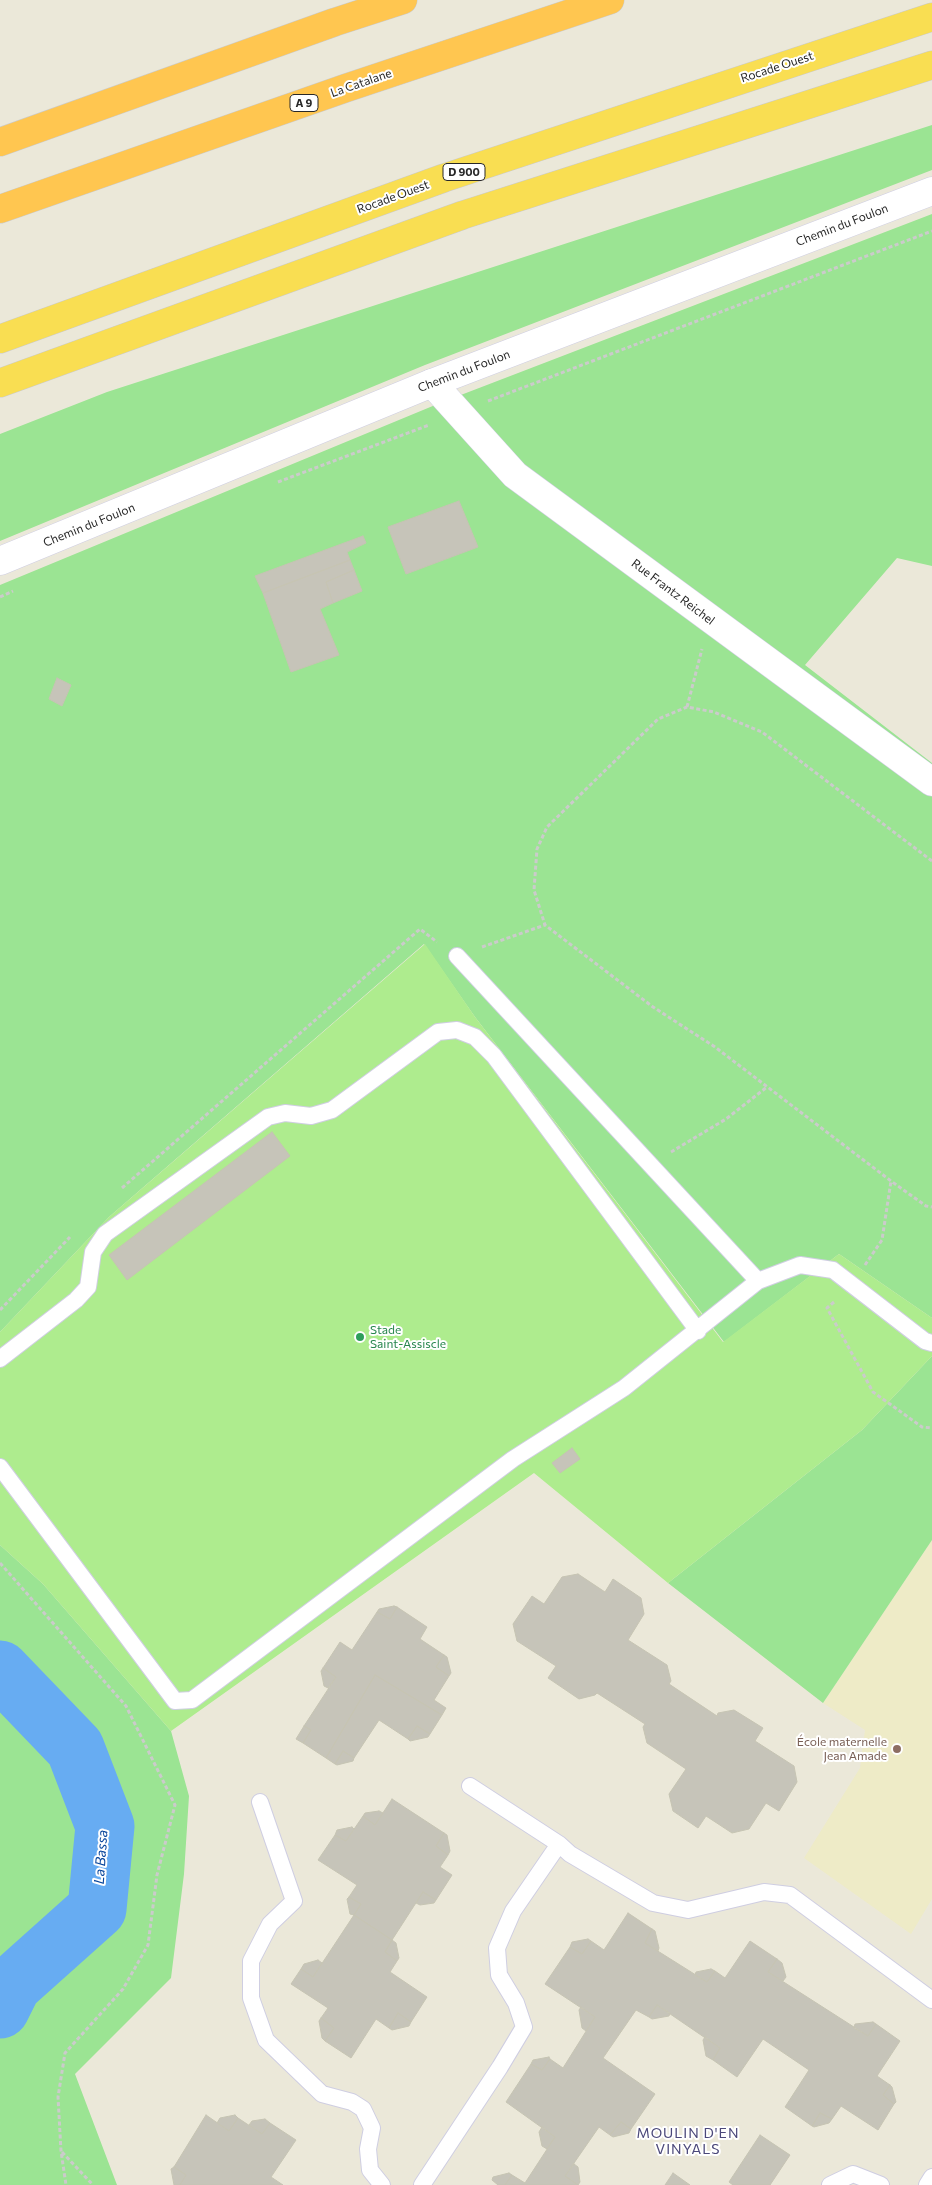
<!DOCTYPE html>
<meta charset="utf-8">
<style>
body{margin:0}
canvas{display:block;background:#ebe8d9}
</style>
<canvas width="932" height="2185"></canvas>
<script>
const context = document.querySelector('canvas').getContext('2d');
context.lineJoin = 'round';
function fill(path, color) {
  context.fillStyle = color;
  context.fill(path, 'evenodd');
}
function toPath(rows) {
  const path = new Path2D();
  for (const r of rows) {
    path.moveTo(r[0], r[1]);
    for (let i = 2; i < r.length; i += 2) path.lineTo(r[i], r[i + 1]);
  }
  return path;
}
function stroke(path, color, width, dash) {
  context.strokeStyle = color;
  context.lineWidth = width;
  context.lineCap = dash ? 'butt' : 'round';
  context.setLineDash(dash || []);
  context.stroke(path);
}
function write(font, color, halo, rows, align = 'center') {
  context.font = font + ' Commissioner,sans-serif';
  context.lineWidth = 4;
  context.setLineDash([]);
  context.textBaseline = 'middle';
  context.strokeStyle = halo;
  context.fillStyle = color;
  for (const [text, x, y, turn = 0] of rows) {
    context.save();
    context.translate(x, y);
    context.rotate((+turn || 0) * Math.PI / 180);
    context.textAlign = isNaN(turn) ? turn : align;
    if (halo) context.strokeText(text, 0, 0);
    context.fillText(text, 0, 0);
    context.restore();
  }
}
fill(toPath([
 [932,1540,932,1899,911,1934,804,1858,860,1768,865,1730,823,1703]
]), '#eeebc7');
fill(toPath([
 [932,125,932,170,425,365,0,541,0,434,107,392],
 [932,214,932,566,897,558,805,665,932,763,932,1318,839,1254,724,1342,475,1017,424,944,109,1217,0,1332,0,585,440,403],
 [932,1356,932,1540,823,1703,668,1583,862,1430],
 [0,1545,43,1584,171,1731,189,1796,184,1874,171,1978,75,2074,117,2185,0,2185]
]), '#9be493');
fill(toPath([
 [425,944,475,1017,723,1342,839,1254,932,1318,932,1356,862,1430,668,1583,534,1473,171,1731,43,1584,0,1545,0,1332,109,1217]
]), '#aeec8e');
stroke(toPath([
 [0,1670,75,1748,105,1826,97,1909,12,1985,0,2009]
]), '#67acf2', 59);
const building = toPath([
 [459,501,478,547,406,574,388,527,459,501],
 [363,536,366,543,347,552,350,560,263,593,255,576,363,536],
 [350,560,354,570,326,582,333,603,320,609,339,655,291,672,263,593,350,560],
 [354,570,362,591,333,603,326,582,354,570],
 [57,678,71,685,62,706,49,699,57,678],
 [272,1132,290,1156,127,1280,109,1255,272,1132],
 [572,1448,580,1459,560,1473,552,1463,572,1448],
 [578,1574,605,1592,613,1579,641,1598,644,1614,628,1640,667,1665,671,1681,669,1684,717,1716,718,1713,734,1710,763,1728,755,1741,794,1766,797,1782,779,1811,766,1803,749,1829,732,1833,706,1816,698,1828,673,1811,669,1794,686,1769,647,1743,643,1727,645,1724,597,1693,595,1695,579,1699,548,1678,556,1666,517,1641,513,1624,532,1596,544,1604,562,1577,578,1574],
 [394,1606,397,1607,390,1619,377,1612,379,1609,394,1606],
 [397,1607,427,1627,420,1639,444,1655,436,1667,449,1676,434,1700,446,1708,442,1715,375,1675,326,1758,303,1743,311,1730,304,1726,336,1677,323,1668,340,1642,352,1650,377,1612,390,1619,397,1607],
 [444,1655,447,1657,451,1673,449,1676,436,1667,444,1655],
 [323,1668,336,1677,328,1688,324,1686,321,1671,323,1668],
 [375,1675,442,1715,430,1734,417,1726,408,1739,379,1720,354,1758,343,1751,335,1764,326,1758,375,1675],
 [304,1726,311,1730,303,1743,296,1739,304,1726],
 [417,1726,430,1734,428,1737,410,1741,408,1739,417,1726],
 [343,1751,354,1758,353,1761,337,1765,335,1764,343,1751],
 [392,1799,444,1833,436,1846,448,1855,440,1867,452,1875,436,1900,423,1892,392,1940,354,1915,361,1904,349,1897,357,1885,318,1860,335,1835,346,1841,363,1816,375,1825,392,1799],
 [379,1811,383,1813,375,1825,363,1816,365,1813,379,1811],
 [352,1827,354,1829,346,1841,335,1835,337,1830,352,1827],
 [444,1833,447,1835,450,1851,448,1855,436,1846,444,1833],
 [423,1892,436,1900,434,1903,420,1905,416,1903,423,1892],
 [349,1897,361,1904,354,1915,350,1914,347,1899,349,1897],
 [628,1913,652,1929,645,1943,707,1982,715,1971,725,1978,750,1941,777,1959,768,1972,868,2036,876,2024,900,2041,877,2076,890,2085,883,2095,894,2104,878,2130,841,2106,832,2119,820,2113,812,2126,785,2107,809,2070,763,2039,737,2077,713,2060,720,2048,657,2005,649,2017,636,2010,603,2058,655,2094,631,2129,621,2122,610,2135,599,2127,565,2176,578,2185,505,2185,512,2175,525,2183,555,2137,506,2102,531,2064,542,2070,550,2059,563,2068,595,2017,545,1984,570,1947,582,1954,591,1941,604,1950,628,1913],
 [354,1915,392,1940,385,1952,397,1961,390,1972,427,1997,411,2022,398,2013,389,2028,376,2019,351,2058,325,2041,334,2028,321,2018,328,2008,291,1984,301,1969,313,1977,354,1915],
 [652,1929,655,1931,659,1948,658,1951,645,1943,652,1929],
 [588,1939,591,1941,582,1954,570,1947,572,1942,588,1939],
 [392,1940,396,1943,399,1958,397,1961,385,1952,392,1940],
 [777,1959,782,1963,786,1977,783,1981,768,1972,777,1959],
 [318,1960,322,1963,313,1977,301,1969,304,1964,318,1960],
 [711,1969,715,1971,707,1982,695,1975,696,1972,711,1969],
 [657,2005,670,2013,669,2016,652,2019,649,2017,657,2005],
 [581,2007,595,2017,586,2031,582,2028,579,2010,581,2007],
 [398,2013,411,2022,409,2026,392,2030,389,2028,398,2013],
 [321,2018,334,2028,325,2041,322,2038,319,2021,321,2018],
 [873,2022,876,2024,868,2036,854,2028,855,2024,873,2022],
 [705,2037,720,2048,713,2060,706,2056,703,2040,705,2037],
 [549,2057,550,2059,542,2070,531,2064,533,2060,549,2057],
 [890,2085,892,2087,896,2102,894,2104,883,2095,890,2085],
 [820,2113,832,2119,829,2123,814,2127,812,2126,820,2113],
 [206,2115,229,2131,238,2118,262,2134,270,2123,296,2140,271,2177,283,2185,180,2185,186,2175,174,2167,206,2115],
 [235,2115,238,2118,229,2131,217,2123,220,2118,235,2115],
 [265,2119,270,2123,262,2134,249,2125,252,2121,265,2119],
 [621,2122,631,2129,629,2133,613,2137,610,2135,621,2122],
 [542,2127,555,2137,547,2149,542,2146,539,2132,542,2127],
 [760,2135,790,2155,770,2185,733,2185,729,2182,760,2135],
 [574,2164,578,2167,580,2182,578,2185,565,2176,574,2164],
 [174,2167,186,2175,180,2185,174,2185,171,2169,174,2167],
 [509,2173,512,2175,505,2185,498,2185,492,2180,493,2177,509,2173],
 [673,2173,690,2185,665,2185,673,2173]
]);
fill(building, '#c6c4b9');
stroke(building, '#c6c4b3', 1);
const service = toPath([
 [457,956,758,1281],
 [0,1359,76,1300,88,1287,93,1252,105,1234,268,1117,285,1113,311,1116,332,1110,438,1032,457,1030,475,1037,494,1056,698,1331],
 [0,1467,175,1701,192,1700,513,1459,624,1388,758,1281,800,1265,833,1270,925,1341,932,1343],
 [470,1786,559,1844,570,1854,653,1903,688,1910,764,1892,790,1895,932,2000],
 [260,1802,294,1901,270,1924,251,1961,251,1998,266,2040,322,2094,352,2102,363,2109,372,2128,368,2149,370,2170,382,2185],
 [422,2185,500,2067,524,2027,516,2003,499,1975,497,1948,513,1911,559,1844],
 [830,2185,853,2174,881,2185],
 [927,2185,932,2177]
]);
const minor = toPath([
 [432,383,515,475,932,782]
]);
const tertiary = toPath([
 [0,561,432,383,932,191]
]);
const trunk = toPath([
 [0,339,444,178,932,17],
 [0,383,463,215,932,65]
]);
const motorway = toPath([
 [0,142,335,22,403,0],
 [0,209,346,88,610,0]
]);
stroke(service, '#cfcee2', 18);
stroke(minor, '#cfcee2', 29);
stroke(tertiary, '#cfcee2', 29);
stroke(trunk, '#cbcbcb', 29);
stroke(motorway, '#cbcbcb', 29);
stroke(toPath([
 [488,401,932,231],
 [278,482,429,425],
 [0,597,13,591],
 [687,707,702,649],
 [932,861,762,732,714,712,687,707,658,719,547,827,537,849,534,890,545,925,653,1007,715,1047,891,1181,926,1206,932,1207],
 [482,947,545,925],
 [671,1152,726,1119,767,1087],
 [122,1188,420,929,437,942],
 [865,1265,882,1240,891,1181],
 [834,1302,827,1308,873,1392,922,1427,932,1428],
 [0,1310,70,1237],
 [0,1563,126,1706,175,1805,157,1875,148,1945,123,1989,65,2053,58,2097,61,2151,66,2185],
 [62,2152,93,2185]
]), '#cbcbcb', 3, [4, 2.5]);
stroke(service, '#fff', 16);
stroke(minor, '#fff', 28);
stroke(tertiary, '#fff', 28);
stroke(trunk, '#f9de52', 28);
stroke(motorway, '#ffc650', 28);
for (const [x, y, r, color] of [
 [360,1337,5,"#2e9e5b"],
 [897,1749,5,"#8d6e63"]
]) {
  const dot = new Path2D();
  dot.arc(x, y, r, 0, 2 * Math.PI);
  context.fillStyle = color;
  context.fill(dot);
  stroke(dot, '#fff', 2);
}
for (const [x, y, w] of [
 [304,103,28],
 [464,172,42]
]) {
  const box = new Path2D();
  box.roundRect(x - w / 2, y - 8.5, w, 17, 4);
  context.fillStyle = '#fff';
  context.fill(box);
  stroke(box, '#282828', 1);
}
write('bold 11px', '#282828', null, [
 ["A 9",304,103],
 ["D 900",464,172]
]);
write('12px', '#282828', '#fff', [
 ["Rocade Ouest",777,67,-18],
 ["La Catalane",361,83,-19],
 ["Rocade Ouest",393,197,-20],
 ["Chemin du Foulon",842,225,-21],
 ["Chemin du Foulon",464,371,-21],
 ["Chemin du Foulon",89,525,-22],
 ["Rue Frantz Reichel",673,592,37]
]);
write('12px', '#27864d', '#fff', [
 ["Stade",370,1330],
 ["Saint-Assiscle",370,1344]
], 'left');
write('12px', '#785e54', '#fff', [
 ["École maternelle",887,1742],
 ["Jean Amade",887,1756]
], 'right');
write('italic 14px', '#09469c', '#fff', [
 ["La Bassa",101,1857,-86]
]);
context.letterSpacing = '1px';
write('14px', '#4b487a', '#fff', [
 ["MOULIN D'EN",688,2133],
 ["VINYALS",688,2149]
]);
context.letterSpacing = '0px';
</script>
